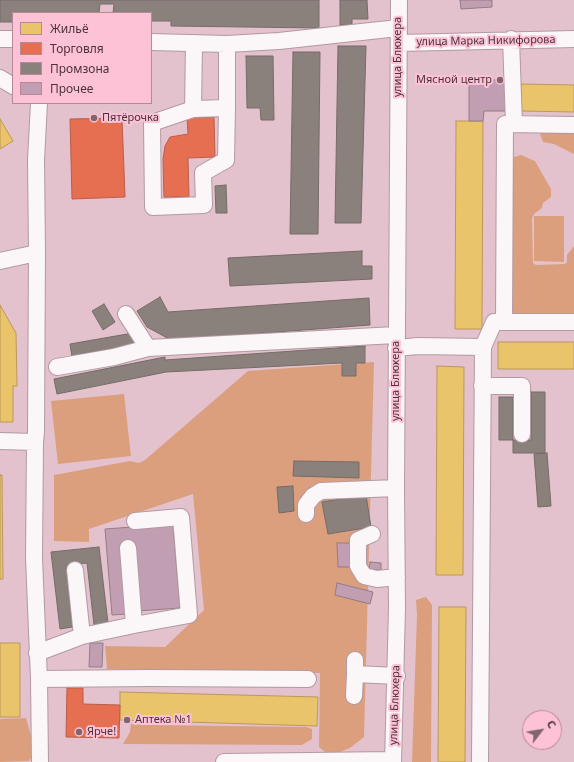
<!DOCTYPE html>
<meta charset="utf-8">
<style>
body{margin:0}
#map{position:relative;width:574px;height:762px;overflow:hidden;background:#e3c2cd;font-family:"Noto Sans",sans-serif}
canvas{display:block}
.legend{position:absolute;left:12px;top:12px;width:140px;height:92px;box-sizing:border-box;background:#fdc2d5;border:1px solid #b68997;margin:0;padding:5px 7px;list-style:none;font-size:12px;color:#4b333b}
.legend li{display:flex;align-items:center;gap:8px;height:20px}
.legend b{width:20px;border:1px solid #b68997}
.north{position:absolute;left:522px;top:710px;width:40px;height:40px;box-sizing:border-box;background:#fdc2d5;border:1px solid #b68997;border-radius:50%;rotate:59deg;font-size:11px;font-weight:700;line-height:16px;text-align:center;color:#4b333b}
.north::after{content:'';display:block;margin:auto;width:14px;height:18px;background:#80656e;clip-path:polygon(50% 0,100% 100%,50% 72%,0 100%)}
</style>
<div id="map">
<canvas width="574" height="762"></canvas>
<ul class="legend">
<li><b style="height:11px;background:#e9c46a"></b>Жильё</li>
<li><b style="height:11px;background:#e76f51"></b>Торговля</li>
<li><b style="height:11px;background:#8a817c"></b>Промзона</li>
<li><b style="height:11px;background:#c19eb2"></b>Прочее</li>
</ul>
<div class="north">С</div>
</div>
<script>
const context = document.querySelector('canvas').getContext('2d');
context.lineJoin = 'round';
function fill(path, color) {
  context.fillStyle = color;
  context.fill(path, 'evenodd');
}
function toPath(rows) {
  const path = new Path2D();
  for (const r of rows) {
    path.moveTo(r[0], r[1]);
    for (let i = 2; i < r.length; i += 2) path.lineTo(r[i], r[i + 1]);
  }
  return path;
}
function stroke(path, color, width, dash) {
  context.strokeStyle = color;
  context.lineWidth = width;
  context.lineCap = dash ? 'butt' : 'round';
  context.setLineDash(dash || []);
  context.stroke(path);
}
function write(font, color, halo, rows, align = 'center') {
  context.font = font + ' "Noto Sans",sans-serif';
  context.lineWidth = 4;
  context.setLineDash([]);
  context.textBaseline = 'middle';
  context.strokeStyle = halo;
  context.fillStyle = color;
  for (const [text, x, y, turn = 0] of rows) {
    context.save();
    context.translate(x, y);
    context.rotate((+turn || 0) * Math.PI / 180);
    context.textAlign = isNaN(turn) ? turn : align;
    if (halo) context.strokeText(text, 0, 0);
    context.fillText(text, 0, 0);
    context.restore();
  }
}
fill(toPath([
 [547,130,574,131,574,154,554,144,543,142,540,134],
 [521,155,535,161,551,189,551,197,543,203,542,208,534,214,532,218,533,263,536,265,565,264,567,262,567,255,574,246,574,319,507,316,511,158],
 [534,216,564,216,564,262,534,261],
 [374,362,364,737,350,748,330,756,319,747,320,673,107,669,105,646,165,647,204,610,193,494,89,529,89,542,54,541,54,475,130,461,139,463,145,460,248,371],
 [124,394,131,456,58,464,51,401],
 [426,597,432,605,431,762,412,762,417,615,416,600],
 [26,718,35,751,29,761,0,762,0,719],
 [131,724,152,725,306,727,312,729,312,739,302,745,123,744,130,732]
]), '#dc9f7e');
const homes = toPath([
 [521,84,574,85,574,112,521,111,521,84],
 [0,119,13,141,0,149,0,119],
 [456,121,483,121,482,329,455,329,456,121],
 [0,305,16,333,17,386,13,386,13,422,0,422,0,305],
 [498,342,574,342,574,369,498,369,498,342],
 [437,366,464,367,463,575,436,575,437,366],
 [0,475,2,475,3,579,0,579,0,475],
 [439,607,466,607,465,762,438,762,439,607],
 [0,643,20,643,20,717,0,717,0,643],
 [120,692,318,697,317,726,120,720,120,692]
]);
fill(homes, '#e9c46a');
stroke(homes, '#ba985c', 1);
const shops = toPath([
 [187,117,214,117,215,157,188,158,189,197,164,197,163,159,165,146,170,137,188,134,187,117],
 [122,118,125,197,72,199,70,119,122,118],
 [67,688,83,688,83,704,120,705,119,738,66,737,67,688]
]);
fill(shops, '#e76f51');
stroke(shops, '#b85d4a', 1);
const industry = toPath([
 [0,0,319,0,319,28,171,26,171,21,151,21,151,13,113,13,114,4,100,4,99,13,13,13,13,22,0,22,0,0],
 [340,0,367,0,368,19,352,19,352,25,340,25,340,0],
 [338,46,366,46,361,223,335,223,338,46],
 [293,52,320,52,318,234,290,234,293,52],
 [246,56,273,56,274,120,261,120,260,108,247,108,246,56],
 [226,185,227,213,216,213,215,186,226,185],
 [362,251,362,266,372,266,372,279,230,286,228,258,362,251],
 [160,297,168,312,369,298,370,325,171,340,147,327,137,311,160,297],
 [104,304,115,322,103,330,92,311,104,304],
 [133,333,135,347,72,357,70,344,133,333],
 [365,346,365,363,356,363,356,376,342,376,342,363,166,372,57,394,54,379,165,357,165,360,365,346],
 [531,392,545,392,545,453,513,453,513,440,531,440,531,392],
 [499,397,513,397,513,440,499,440,499,397],
 [547,453,551,506,538,507,534,454,547,453],
 [294,461,359,462,359,478,293,476,294,461],
 [293,486,294,511,279,513,277,487,293,486],
 [366,495,371,527,328,534,322,502,366,495],
 [99,547,108,623,94,625,87,563,66,565,72,627,60,629,51,552,99,547]
]);
fill(industry, '#8a817c');
stroke(industry, '#776a68', 1);
const building = toPath([
 [460,0,492,0,492,7,461,9,460,0],
 [469,80,509,80,509,111,484,111,483,121,469,121,469,80],
 [173,524,180,608,138,611,133,542,121,543,127,614,112,615,105,529,173,524],
 [337,543,351,543,351,567,338,567,337,543],
 [370,562,381,563,381,570,369,570,370,562],
 [337,583,373,592,370,604,335,595,337,583],
 [90,643,103,643,102,667,89,667,90,643]
]);
fill(building, '#c19eb2');
stroke(building, '#927c86', 1);
const minor = toPath([
 [0,39,13,39],
 [511,39,514,124],
 [151,42,227,44,279,41,398,28],
 [194,43,193,109,227,108,227,44],
 [399,43,574,39],
 [0,78,13,86],
 [193,109,152,123,153,207,204,205,203,173,226,160,227,108],
 [0,261,37,253],
 [126,314,148,348],
 [504,322,574,322],
 [396,348,418,346,483,347],
 [57,367,114,357,148,348,396,335],
 [482,386,522,386,522,434],
 [0,441,35,442,36,432,37,253,36,160,39,103],
 [35,442,34,558,39,679],
 [306,514,306,505,313,496,321,491,396,488],
 [372,534,358,540,358,566,364,576,377,579,397,577],
 [128,548,134,625],
 [75,570,82,636],
 [37,653,82,636,134,625,189,615,181,517,135,521],
 [355,674,355,660],
 [354,696,355,674,397,676],
 [40,762,39,679,150,678,308,679],
 [224,762,393,760],
 [393,762,397,608,396,488,399,0],
 [480,762,483,347,494,322,504,322,505,124,574,125]
]);
stroke(minor, '#b299a2', 18);
stroke(minor, '#fbf6f8', 16);
for (const [x, y, r, color] of [
 [500,80,4,"#80656e"],
 [94,118,4,"#80656e"],
 [127,720,4,"#80656e"],
 [79,732,4,"#80656e"]
]) {
  const dot = new Path2D();
  dot.arc(x, y, r, 0, 2 * Math.PI);
  context.fillStyle = color;
  context.fill(dot);
  stroke(dot, '#fdc2d5', 1.5);
}
write('11px', '#4b333b', '#fdc2d5', [
 ["улица Марка Никифорова",486,41,-1],
 ["улица Блюхера",398,57,-90],
 ["улица Блюхера",396,381,-90],
 ["улица Блюхера",395,705,-88]
]);
write('11px', '#4b333b', '#fdc2d5', [
 ["Мясной центр",492,80,"right"],
 ["Пятёрочка",102,118],
 ["Аптека №1",135,720],
 ["Ярче!",87,732]
], 'left');
</script>
